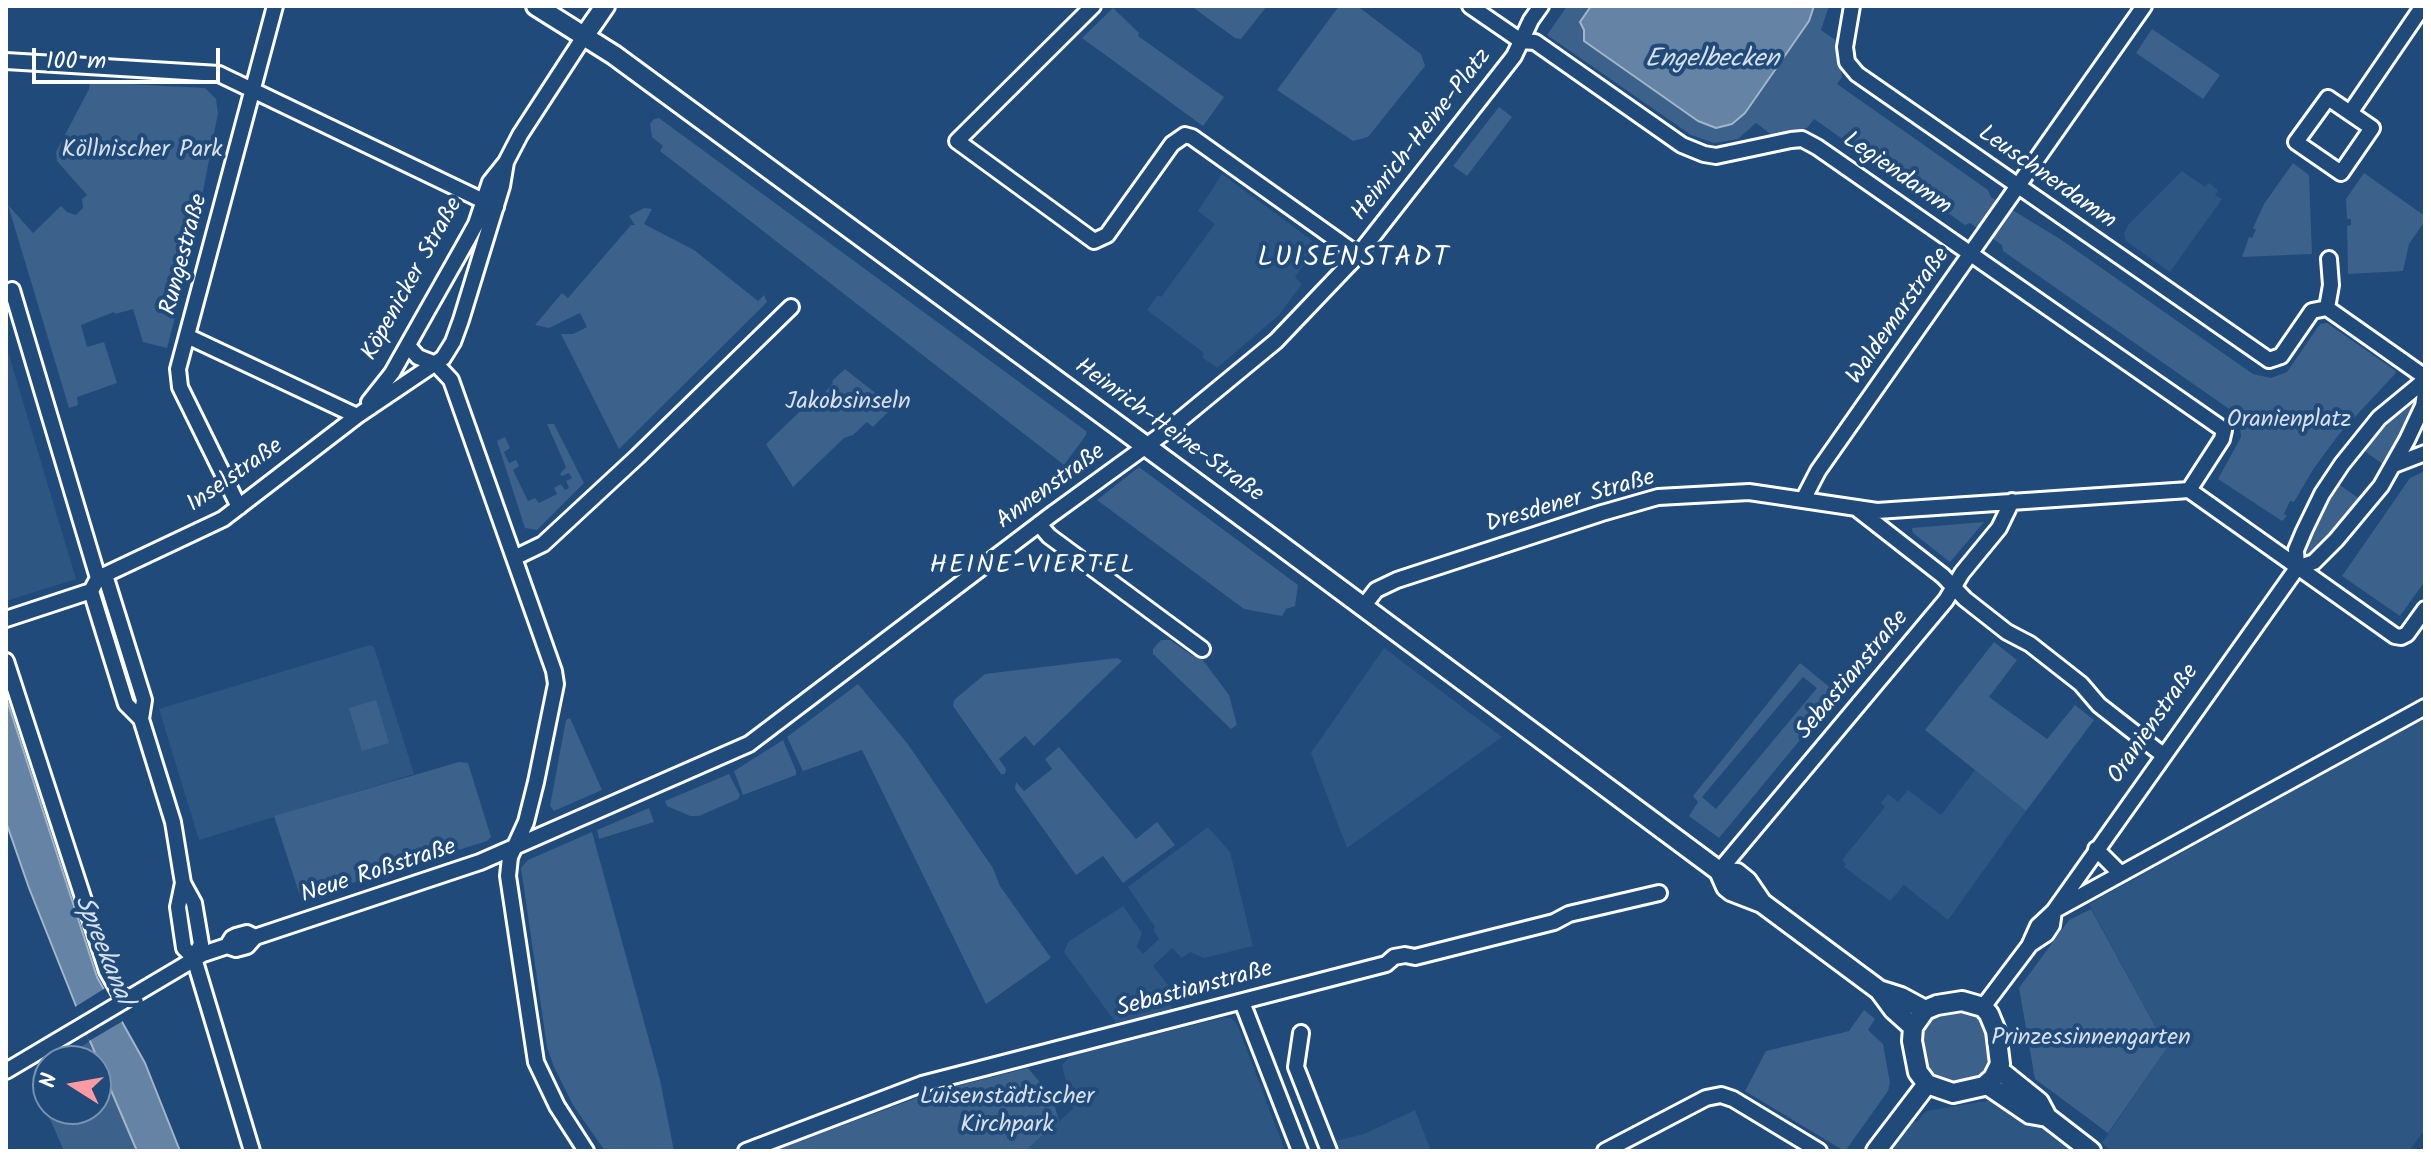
<!DOCTYPE html>
<meta charset="utf-8">
<style>
body{margin:0}
#map{position:relative;width:2431px;height:1157px;overflow:hidden;background:#1f4a7a;font-family:Kalam,sans-serif}
canvas{display:block}
.frame{position:absolute;inset:0;border:8px solid #fff;pointer-events:none}
.north{position:absolute;left:32px;top:1045px;width:80px;height:80px;box-sizing:border-box;background:#1f4a7a;border:2px solid #7992af;border-radius:50%;rotate:281deg;font-size:22px;font-weight:700;line-height:32px;text-align:center;color:#fff}
.north::after{content:'';display:block;margin:auto;width:28px;height:36px;background:#ff9aa2;clip-path:polygon(50% 0,100% 100%,50% 72%,0 100%)}
.scale{position:absolute;left:32px;top:48px;width:188px;height:36px;box-sizing:border-box;border:4px solid #fff;border-top:0;padding-left:10px;font-size:24px;line-height:28px;white-space:nowrap;color:#fff;-webkit-text-stroke:6px #1f4a7a;paint-order:stroke}
</style>
<div id="map">
<canvas width="2431" height="1157"></canvas>
<div class="frame"></div>
<div class="north">N</div>
<div class="scale">100 m</div>
</div>
<script>
const context = document.querySelector('canvas').getContext('2d');
context.lineJoin = 'round';
function fill(path, color) {
  context.fillStyle = color;
  context.fill(path, 'evenodd');
}
function toPath(rows) {
  const path = new Path2D();
  for (const r of rows) {
    path.moveTo(r[0], r[1]);
    for (let i = 2; i < r.length; i += 2) path.lineTo(r[i], r[i + 1]);
  }
  return path;
}
function stroke(path, color, width, dash) {
  context.strokeStyle = color;
  context.lineWidth = width;
  context.lineCap = dash ? 'butt' : 'round';
  context.setLineDash(dash || []);
  context.stroke(path);
}
function write(font, color, halo, rows, align = 'center') {
  context.font = font + ' Kalam,sans-serif';
  context.lineWidth = 8;
  context.setLineDash([]);
  context.textBaseline = 'middle';
  context.strokeStyle = halo;
  context.fillStyle = color;
  for (const [text, x, y, turn = 0] of rows) {
    context.save();
    context.translate(x, y);
    context.rotate((+turn || 0) * Math.PI / 180);
    context.textAlign = isNaN(turn) ? turn : align;
    if (halo) context.strokeText(text, 0, 0);
    context.fillText(text, 0, 0);
    context.restore();
  }
}
fill(toPath([
 [2182,171,2205,187,2209,183,2218,190,2215,195,2222,199,2170,272,2126,241,2124,234,2128,225],
 [1222,174,1318,245,1295,277,1302,284,1279,315,1217,368,1202,357,1204,353,1147,310,1158,295,1161,297,1215,224,1198,211],
 [6,345,76,579,6,601],
 [370,645,374,647,414,774,199,840,159,709],
 [1384,648,1502,737,1347,848,1311,753],
 [2425,718,2425,1129,2409,1151,2112,1151,2102,1143,2167,1048,2089,904],
 [1975,770,2026,811,1948,920,1904,885,1890,901,1844,867,1846,864,1842,860,1885,807,1881,803,1888,794,1898,802,1908,790,1941,815],
 [1208,827,1230,852,1253,946,1204,958,1190,952,1182,958,1172,948,1153,966,1169,986,1163,992,1172,1009,1116,1023,1064,952,1068,942,1123,906,1142,933,1137,947,1143,954,1159,939,1153,930,1155,927,1128,887],
 [1222,1018,1231,1018,1237,1024,1285,1151,1025,1151,1073,1109,1062,1065,1072,1055],
 [1992,1100,2003,1106,2006,1102,2072,1151,1891,1151,1913,1120,1917,1122,1926,1111],
 [1415,1110,1431,1151,1338,1151,1335,1141,1364,1134]
]), '#2e5683');
fill(toPath([
 [1191,6,1267,6,1241,39,1235,38],
 [1339,6,1361,6,1360,8,1421,54,1425,66,1368,137,1353,141,1277,90],
 [1567,6,1591,6,1580,22,1585,34,1745,113,1809,21,1814,6,1829,6,1821,30,1837,41,1842,77,1837,84,1988,190,1991,197,2060,239,2253,374,2271,378,2287,372,2320,324,2327,323,2396,371,2395,374,2340,433,2314,468,2294,502,2290,501,2284,514,2287,516,2282,521,2218,479,2241,437,2240,422,2232,411,2003,251,2002,245,1970,223,1965,225,1814,119,1807,128,1772,135,1756,123,1738,139,1714,143,1691,135,1547,35],
 [1113,8,1139,33,1138,36,1224,97,1203,126,1082,38],
 [2152,29,2220,75,2203,99,2136,53],
 [90,82,205,88,216,99,218,113,190,260,167,348,143,342,133,309,115,314,114,312,81,325,87,347,104,342,117,383,77,397,78,405,69,408,8,205,33,233,61,206,67,212,76,215,83,208,82,199,87,195,57,161,56,152,89,89],
 [1499,107,1512,117,1467,176,1453,166],
 [659,118,1086,431,1086,435,1064,465,660,151,663,146,652,137,650,124,654,119],
 [2293,163,2309,175,2312,254,2242,257,2249,237,2252,238,2256,230,2253,228,2264,204],
 [2364,173,2425,216,2425,221,2409,244,2403,271,2348,274,2347,226,2351,225,2351,219,2347,219,2346,199],
 [644,208,652,209,644,224,694,250,758,301,764,295,767,302,619,449,561,334,573,334,587,327,580,313,549,328,535,325,562,293,568,298,631,225,635,225,629,216],
 [845,369,888,403,895,396,900,400,873,427,867,422,853,435,844,438,793,487,766,444,816,396,820,398,833,383,832,381],
 [2415,395,2418,397,2418,403,2388,468,2359,447,2378,425],
 [547,424,554,424,584,483,537,530,525,528,497,441,505,437,510,448,504,452,509,463,516,460,519,466,513,470,528,501,535,498,539,503,557,494,554,488,561,484,565,490,569,488,566,481,572,478,569,473,562,476,560,474,566,467],
 [1139,467,1298,585,1295,606,1286,609,1282,616,1244,609,1097,500],
 [2425,471,2425,581,2400,616,2342,576,2410,478],
 [2334,481,2364,502,2313,556,2301,549],
 [1984,522,1950,562,1913,533,1912,528],
 [1161,640,1170,640,1193,656,1197,655,1202,659,1229,695,1237,725,1231,729,1153,654,1153,649],
 [1994,642,2017,660,1989,697,2047,739,2075,705,2094,720,2026,811,1925,730],
 [1117,658,1122,661,1034,746,1025,736,999,759,1006,769,1005,774,1001,774,953,706,954,700,985,674],
 [1800,663,1838,694,1719,838,1689,816,1698,802,1693,796],
 [1803,677,1817,688,1716,809,1702,797],
 [858,684,907,743,993,868,1000,886,1051,958,986,1004,862,750,803,771,787,737],
 [376,700,389,743,362,751,349,708],
 [570,718,602,790,554,811,550,806,566,720],
 [783,740,796,771,796,775,743,795,734,771],
 [1059,747,1136,839,1157,822,1175,845,1123,883,1103,856,1076,875,1015,789,1016,782,1024,791,1052,769,1045,759],
 [459,762,468,763,491,837,487,841,301,899,274,816],
 [729,774,740,795,738,799,699,816,690,816,667,806,665,801],
 [649,808,654,822,599,839,597,830],
 [592,832,660,1080,674,1151,605,1151,573,1105,554,1067,547,1047,521,868,528,860],
 [2091,909,2167,1048,2108,1133,2035,1079,2019,988,2069,920],
 [1962,1007,1984,1016,1995,1056,1990,1072,1972,1084,1939,1085,1923,1065,1918,1036,1927,1017],
 [1864,1010,1875,1019,1868,1030,1883,1044,1890,1083,1888,1091,1846,1150,1841,1149,1745,1091,1766,1051,1849,1031],
 [90,1041,100,1062,137,1151,64,1151,32,1078,48,1068,48,1109,96,1109,96,1061,59,1061],
 [1028,1068,1052,1097,1059,1121,1025,1151,773,1151,933,1092]
]), '#3c618b');
const water = toPath([
 [1591,6,1814,6,1809,21,1745,113,1732,124,1716,128,1698,121,1584,41,1584,30,1580,22,1591,6],
 [6,697,97,977,145,1063,180,1151,137,1151,90,1041,29,888,6,822,6,697]
]);
fill(water, '#6583a4');
stroke(water, '#a3b5c8', 2);
fill(toPath([
 [107,987,123,1021,89,1041,75,1007]
]), '#1f4a7a');
const minor = toPath([
 [1093,6,957,141,1094,241,1107,235,1172,144,1185,135,1192,137,1358,255],
 [1470,6,1521,41],
 [1852,6,1845,47,1847,62,1857,74,2269,360,2281,356,2312,311,2327,308,2425,377],
 [1521,41,1535,42,1682,145,1704,154,1716,156,1791,140,1802,139,1817,147,2224,430,2222,439,2189,490],
 [6,61,219,74,496,207],
 [2328,98,2372,128,2341,173,2296,142,2328,98],
 [2350,113,2423,6],
 [12,290,98,578],
 [2327,308,2331,285,2329,259],
 [187,336,357,416],
 [408,346,418,357,436,364,451,380,554,671,556,684,536,782,526,822,510,857,508,876,536,1062,557,1106,586,1151],
 [369,402,392,373,466,242,476,224,490,182,506,162,520,135,585,35],
 [2394,465,2425,453],
 [2189,490,2395,636,2401,637,2407,634,2425,609],
 [1804,498,1818,471,2144,6],
 [239,507,180,387,178,369,275,6],
 [1856,508,1943,576,1965,599,2007,632,2030,644,2081,684,2099,705,2163,755],
 [1039,524,1049,536,1202,649],
 [514,558,543,544,637,457,791,307],
 [2297,568,2296,550,2304,531,2322,494,2342,464,2379,418,2425,380],
 [105,575,144,700,141,719,173,822,183,883,178,907,184,948,194,958,252,1151],
 [91,591,126,704,141,719],
 [1363,607,1376,590,1397,580,1602,513,1658,497,1749,492,1877,511,2189,490],
 [6,619,91,591,98,578,223,519,357,416,443,358,453,342,461,320,502,186,506,162],
 [6,661,107,971,123,999],
 [2096,849,2121,874],
 [1719,871,1946,600,1962,573,1999,528,2012,501],
 [183,883,194,903,201,944,194,958],
 [2057,909,2425,707],
 [2031,944,2046,934,2052,925,2054,911],
 [227,946,232,938,236,936,247,933,255,937],
 [1242,1002,1300,1151],
 [1983,1007,2029,946,2038,926,2054,911,2297,568,2314,562,2336,540,2381,486,2407,440,2423,406,2425,393],
 [1301,1033,1296,1067,1329,1151],
 [6,1071,203,954,227,946,236,949,247,946,255,937,480,862,749,744,1051,515,1168,430,1276,341,1358,255,1514,56,1531,20,1541,6],
 [746,1151,922,1084,1386,964,1394,957,1405,955,1415,957,1554,922,1569,914,1659,893],
 [1605,1151,1706,1098,1721,1095,1733,1099,1819,1151]
]);
const major = toPath([
 [536,6,614,55,1279,544,1719,871,1726,887,1731,891,1762,903,1879,990,1893,1009,1913,1027],
 [585,35,605,6],
 [1719,871,1737,873,1747,881,1762,903],
 [1879,990,1901,997,1925,1010],
 [1962,1001,1983,1007,1989,1014,1996,1031,2000,1064,1993,1078,1984,1086,1953,1093,1927,1084,1918,1072,1912,1041,1913,1027,1925,1010,1937,1005,1962,1001],
 [1998,1069,2039,1102,2047,1117,2091,1151],
 [1986,1084,2030,1114,2047,1117],
 [1876,1151,1927,1084]
]);
stroke(minor, '#fff', 20);
stroke(major, '#fff', 24);
stroke(minor, '#1f4a7a', 14);
stroke(major, '#1f4a7a', 18);
write('24px', '#fff', '#1f4a7a', [
 ["Heinrich-Heine-Platz",1423,136,-52],
 ["Legiendamm",1896,175,35],
 ["Leuschnerdamm",2046,179,35],
 ["Rungestraße",186,255,-75],
 ["Köpenicker Straße",414,280,-61],
 ["Waldemarstraße",1900,317,-55],
 ["Heinrich-Heine-Straße",1168,432,36],
 ["Inselstraße",236,477,-35],
 ["Annenstraße",1052,488,-36],
 ["Dresdener Straße",1571,503,-16],
 ["Sebastianstraße",1854,676,-50],
 ["Oranienstraße",2155,725,-55],
 ["Neue Roßstraße",379,873,-18],
 ["Sebastianstraße",1195,991,-15]
]);
write('24px', '#d8dfe8', '#1f4a7a', [
 ["Köllnischer Park",142,152],
 ["Jakobsinseln",848,404],
 ["Oranienplatz",2289,422],
 ["Prinzessinnengarten",2091,1040],
 ["Luisenstädtischer",1007,1099],
 ["Kirchpark",1007,1127]
]);
write('italic 26px', '#d8e0e8', '#1f4a7a', [
 ["Engelbecken",1712,62],
 ["Spreekanal",101,951,68]
]);
context.letterSpacing = '2px';
write('26px', '#fff', '#1f4a7a', [
 ["HEINE-VIERTEL",1033,568]
]);
context.letterSpacing = '0px';
context.letterSpacing = '2px';
write('28px', '#fff', '#1f4a7a', [
 ["LUISENSTADT",1354,260]
]);
context.letterSpacing = '0px';
</script>
